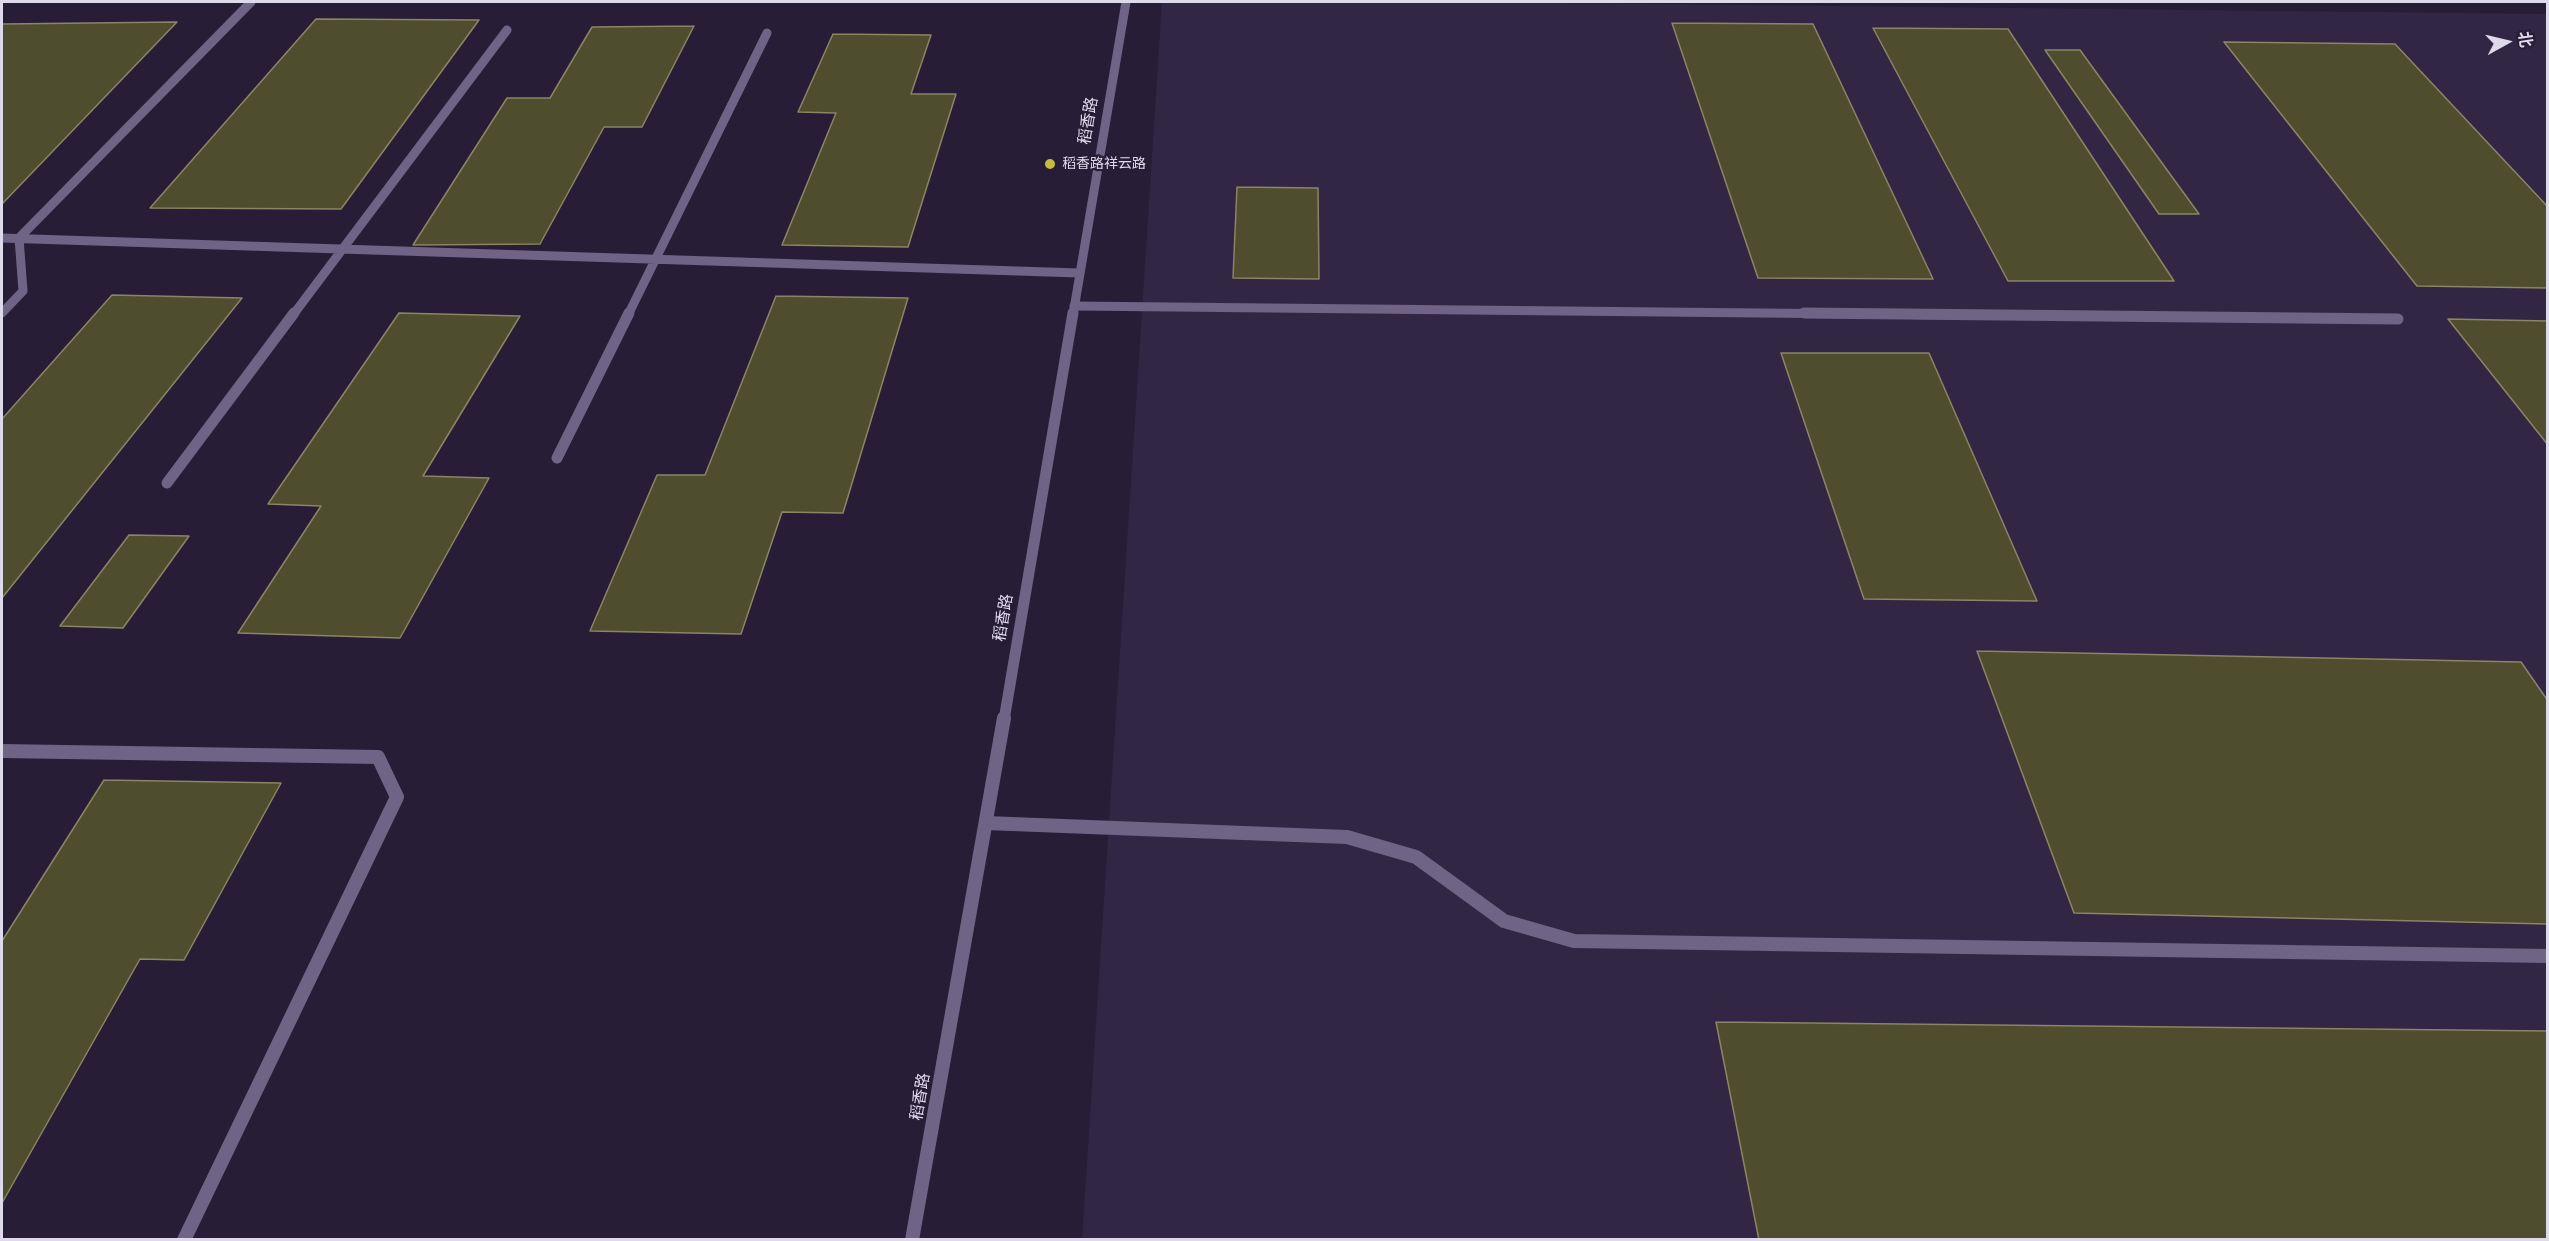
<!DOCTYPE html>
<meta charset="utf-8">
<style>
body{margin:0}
#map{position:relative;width:2549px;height:1241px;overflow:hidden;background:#271d37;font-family:"DM Sans","Noto Sans SC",sans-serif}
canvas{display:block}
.frame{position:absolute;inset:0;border:3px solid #dfdaeb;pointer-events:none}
.north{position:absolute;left:2477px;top:12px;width:60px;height:60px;-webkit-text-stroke:4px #271d37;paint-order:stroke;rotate:82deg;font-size:16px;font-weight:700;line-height:24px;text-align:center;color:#dfdaeb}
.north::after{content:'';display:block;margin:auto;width:21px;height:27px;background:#dfdaeb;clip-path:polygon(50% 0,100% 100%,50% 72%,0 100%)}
</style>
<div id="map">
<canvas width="2549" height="1241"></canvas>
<div class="frame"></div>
<div class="north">北</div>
</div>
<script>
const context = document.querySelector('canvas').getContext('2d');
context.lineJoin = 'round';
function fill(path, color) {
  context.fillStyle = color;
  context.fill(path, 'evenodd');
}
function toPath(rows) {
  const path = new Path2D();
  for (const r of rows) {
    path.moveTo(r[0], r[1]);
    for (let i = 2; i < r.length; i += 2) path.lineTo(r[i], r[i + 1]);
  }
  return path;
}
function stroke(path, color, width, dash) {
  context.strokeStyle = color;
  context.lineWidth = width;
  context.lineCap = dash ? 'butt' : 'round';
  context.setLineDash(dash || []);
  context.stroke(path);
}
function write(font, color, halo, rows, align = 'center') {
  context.font = font + ' "DM Sans","Noto Sans SC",sans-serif';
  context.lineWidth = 4.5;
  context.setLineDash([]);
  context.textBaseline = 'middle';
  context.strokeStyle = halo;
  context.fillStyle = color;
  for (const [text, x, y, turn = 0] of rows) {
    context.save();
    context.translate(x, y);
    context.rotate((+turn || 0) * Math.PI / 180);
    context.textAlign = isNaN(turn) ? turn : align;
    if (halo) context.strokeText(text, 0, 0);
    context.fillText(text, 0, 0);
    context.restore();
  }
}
fill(toPath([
 [1162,2,1481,2,2547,14,2547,1239,1082,1240]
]), '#322645');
const building = toPath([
 [316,19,479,20,341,209,150,208,316,19],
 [177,22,2,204,2,24,177,22],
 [1672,23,1813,24,1933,279,1758,278,1672,23],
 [694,26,642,127,604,127,540,244,413,245,507,98,550,98,592,27,694,26],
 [1873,28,2008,29,2174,281,2008,281,1873,28],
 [833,34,931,35,911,94,956,94,908,247,782,245,836,113,798,112,833,34],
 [2224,42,2395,44,2548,207,2548,288,2417,286,2224,42],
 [2045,50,2080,50,2199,214,2159,214,2045,50],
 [1237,187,1318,188,1319,279,1233,278,1237,187],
 [112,295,242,298,2,598,2,419,112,295],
 [776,296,908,298,843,513,782,512,741,634,590,631,657,475,705,475,776,296],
 [399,313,520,316,423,476,489,478,400,638,238,633,321,506,268,504,399,313],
 [2448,319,2548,321,2548,445,2448,319],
 [1781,353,1929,353,2037,601,1864,599,1781,353],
 [129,535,189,536,123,628,60,626,129,535],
 [1977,651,2521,662,2548,701,2548,924,2074,913,1977,651],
 [104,780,281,783,184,960,140,959,2,1203,2,941,104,780],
 [1716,1022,2548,1031,2548,1240,1759,1240,1716,1022]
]);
fill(building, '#4e4d2d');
stroke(building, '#888664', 1.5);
stroke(toPath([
 [2,238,1079,273],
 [1074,306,1957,315],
 [2,313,23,291,19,238,251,2],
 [293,315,507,30],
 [628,315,767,33]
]), '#6f6486', 9);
stroke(toPath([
 [1804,313,2398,319],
 [557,458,629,313],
 [167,483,294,313]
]), '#6f6486', 11);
stroke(toPath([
 [2,751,378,757,397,797,184,1240],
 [986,823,1347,837,1416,857,1504,921,1574,941,2548,956]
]), '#6f6486', 14);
stroke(toPath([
 [1073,315,1126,2]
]), '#6f6486', 9);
stroke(toPath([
 [1004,720,1073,313]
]), '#6f6486', 11);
stroke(toPath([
 [912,1240,1004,718]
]), '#6f6486', 14);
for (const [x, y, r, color] of [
 [1050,164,6,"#c5bc3d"]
]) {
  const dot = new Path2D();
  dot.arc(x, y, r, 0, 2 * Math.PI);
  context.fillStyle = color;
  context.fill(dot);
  stroke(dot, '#271d37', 2);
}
write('14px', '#dfdaeb', '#271d37', [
 ["稻香路祥云路",1062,164]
], 'left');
write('16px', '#dfdaeb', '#271d37', [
 ["稻香路",1089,121,-80],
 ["稻香路",1004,618,-80],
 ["稻香路",921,1097,-80]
]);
</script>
